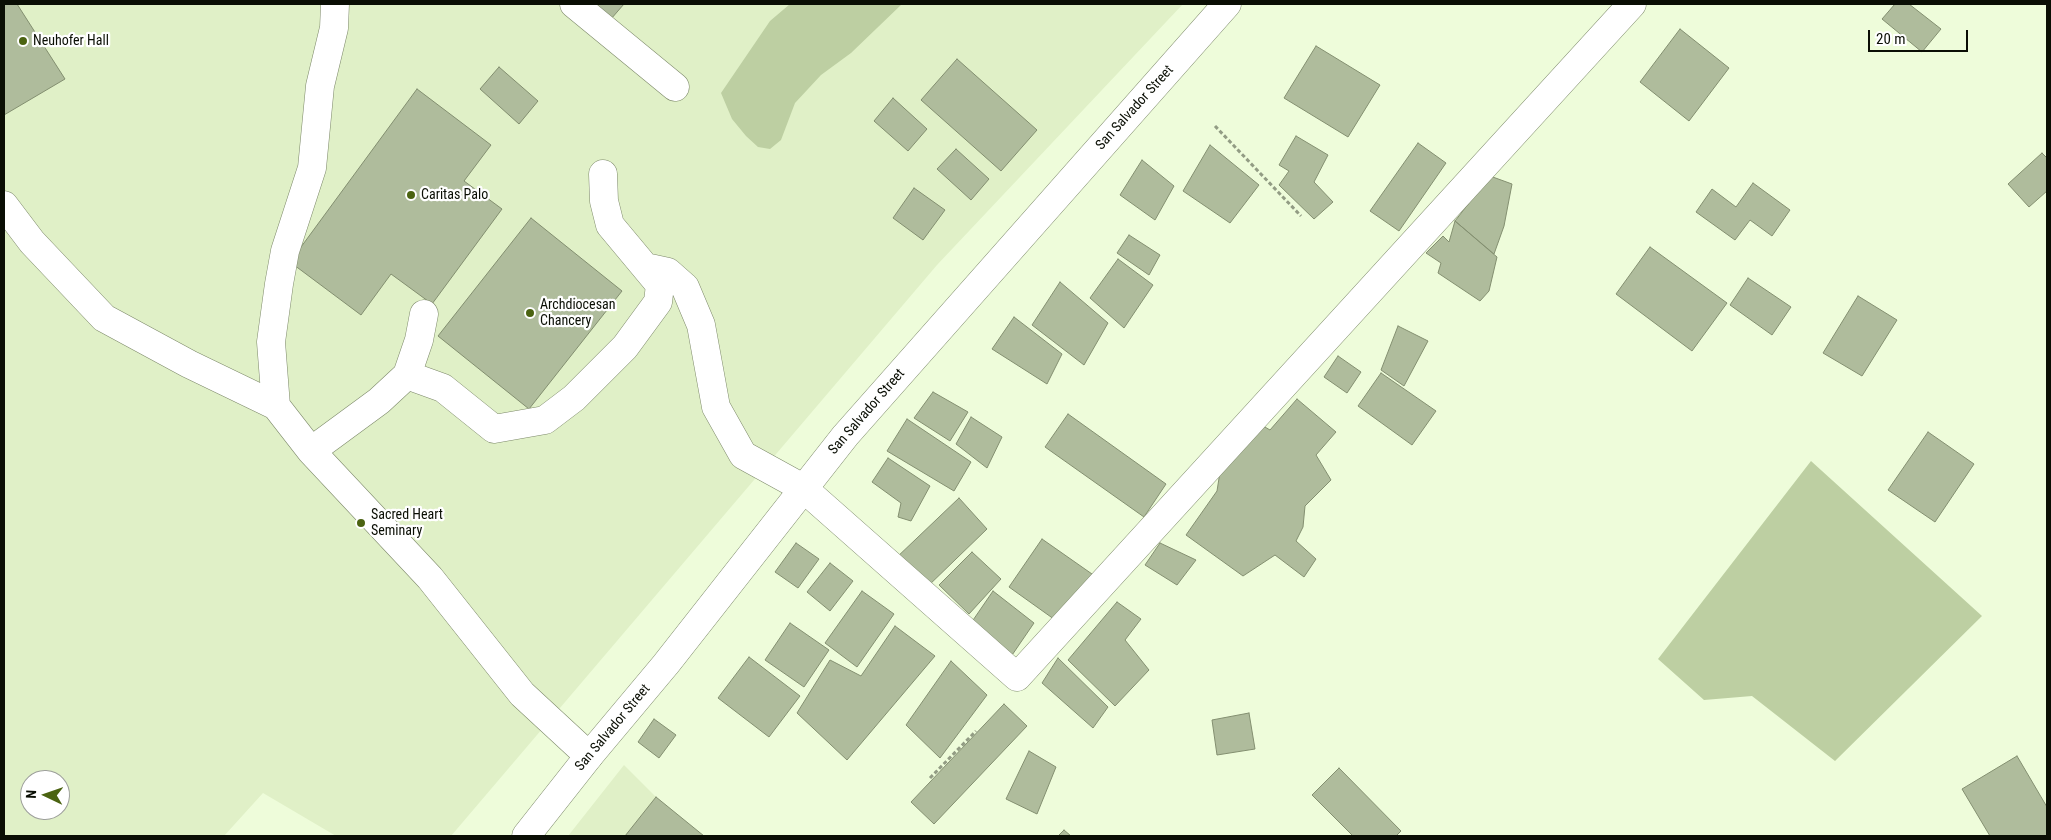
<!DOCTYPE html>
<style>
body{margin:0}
#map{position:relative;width:2051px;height:840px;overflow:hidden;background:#eefcda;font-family:"Roboto Condensed",sans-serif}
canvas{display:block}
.frame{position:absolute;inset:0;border:5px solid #0a0e04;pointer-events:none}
.north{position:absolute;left:20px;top:770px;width:50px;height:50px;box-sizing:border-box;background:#fff;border:1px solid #9d9f9b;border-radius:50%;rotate:273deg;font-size:14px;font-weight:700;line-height:20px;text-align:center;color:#0a0e04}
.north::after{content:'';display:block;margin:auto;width:18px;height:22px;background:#4b6311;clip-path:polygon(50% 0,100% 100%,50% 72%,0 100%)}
.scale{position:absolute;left:1868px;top:30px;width:100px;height:22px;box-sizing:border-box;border:2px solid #0a0e04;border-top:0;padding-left:6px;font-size:15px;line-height:18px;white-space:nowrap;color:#0a0e04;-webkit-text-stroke:4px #fff;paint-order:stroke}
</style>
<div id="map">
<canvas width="2051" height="840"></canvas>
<div class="frame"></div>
<div class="north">N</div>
<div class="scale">20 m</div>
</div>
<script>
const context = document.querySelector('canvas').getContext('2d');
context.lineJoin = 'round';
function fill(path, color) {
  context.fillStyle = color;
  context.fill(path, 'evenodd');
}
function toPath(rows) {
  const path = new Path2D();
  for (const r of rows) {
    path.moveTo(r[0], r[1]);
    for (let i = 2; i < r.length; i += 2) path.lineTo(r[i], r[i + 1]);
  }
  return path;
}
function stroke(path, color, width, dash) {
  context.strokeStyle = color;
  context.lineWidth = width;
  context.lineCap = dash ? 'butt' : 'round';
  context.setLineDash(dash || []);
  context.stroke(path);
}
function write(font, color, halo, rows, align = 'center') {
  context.font = font + ' "Roboto Condensed",sans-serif';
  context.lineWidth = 4.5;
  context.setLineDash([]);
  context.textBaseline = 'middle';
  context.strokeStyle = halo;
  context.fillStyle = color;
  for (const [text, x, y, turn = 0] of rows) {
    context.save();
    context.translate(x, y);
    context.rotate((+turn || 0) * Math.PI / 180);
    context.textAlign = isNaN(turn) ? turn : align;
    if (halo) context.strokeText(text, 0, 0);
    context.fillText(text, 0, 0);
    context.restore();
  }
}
fill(toPath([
 [4,4,1183,4,937,265,451,836,336,836,263,793,224,836,4,836],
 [30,780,60,780,60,810,30,810],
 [624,765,656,797,704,836,568,836]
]), '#e0f0c7');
fill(toPath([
 [790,4,902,4,851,53,821,75,795,103,781,140,770,149,758,147,746,136,732,119,721,93,770,21],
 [1811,461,1982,616,1835,761,1752,696,1704,700,1658,659]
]), '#bdcfa2');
const building = toPath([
 [4,4,17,4,65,79,4,115,4,4],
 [593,4,624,4,611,19,593,4],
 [1895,4,1909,4,1941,29,1922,52,1882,19,1895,4],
 [1680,29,1729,68,1689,121,1640,82,1680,29],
 [1316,46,1380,85,1348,137,1284,98,1316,46],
 [957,59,1037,130,1001,171,921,100,957,59],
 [499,67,538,101,519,124,480,89,499,67],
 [417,89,491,145,464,181,502,209,432,304,391,274,361,315,290,262,417,89],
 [893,98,927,129,908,151,874,121,893,98],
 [1296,136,1328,155,1314,182,1333,202,1314,219,1279,185,1289,171,1279,165,1296,136],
 [1418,143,1446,163,1399,231,1370,211,1418,143],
 [1210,145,1259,185,1230,223,1183,191,1210,145],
 [956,149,989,179,971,200,937,169,956,149],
 [2042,153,2047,158,2047,191,2029,207,2008,184,2042,153],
 [1142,160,1174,186,1155,220,1120,195,1142,160],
 [1490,176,1512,184,1504,226,1494,254,1455,221,1490,176],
 [1753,183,1790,210,1772,236,1750,220,1735,240,1696,212,1712,189,1736,207,1753,183],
 [914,188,945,210,923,240,893,218,914,188],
 [531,218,622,291,529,409,438,336,531,218],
 [1455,221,1497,257,1489,291,1480,301,1438,273,1441,263,1426,253,1443,236,1449,242,1455,221],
 [1129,235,1160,255,1149,275,1117,253,1129,235],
 [1650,247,1727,303,1692,351,1616,294,1650,247],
 [1118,259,1153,285,1124,328,1090,298,1118,259],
 [1748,278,1791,307,1772,335,1730,305,1748,278],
 [1060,282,1108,323,1084,365,1032,325,1060,282],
 [1858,296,1897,320,1862,376,1823,353,1858,296],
 [1014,317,1062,354,1047,384,992,349,1014,317],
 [1398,326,1428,341,1404,386,1381,370,1398,326],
 [1338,356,1361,372,1347,393,1324,377,1338,356],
 [1381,373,1436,411,1412,445,1358,406,1381,373],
 [933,392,968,412,950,441,914,418,933,392],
 [1297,399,1336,432,1316,455,1331,480,1305,506,1303,527,1296,541,1316,559,1304,577,1275,555,1243,576,1186,535,1217,491,1220,472,1258,423,1270,430,1297,399],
 [1068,414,1166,484,1144,517,1045,447,1068,414],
 [971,417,1002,437,987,468,956,444,971,417],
 [907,419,971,462,954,491,887,451,907,419],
 [1928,432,1974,464,1935,522,1888,490,1928,432],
 [888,458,930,486,911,521,898,517,901,503,872,482,888,458],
 [959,498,987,529,925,589,895,559,959,498],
 [1042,539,1092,574,1058,622,1009,587,1042,539],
 [796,543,819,559,798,588,775,572,796,543],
 [1160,543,1196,560,1177,585,1145,565,1160,543],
 [972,552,1001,579,969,614,939,585,972,552],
 [830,563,853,581,830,611,807,592,830,563],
 [862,591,894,614,857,667,825,643,862,591],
 [993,591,1034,623,1008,661,969,626,993,591],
 [1117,602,1141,619,1125,640,1149,670,1115,706,1068,660,1117,602],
 [790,623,829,650,804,687,765,660,790,623],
 [895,626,935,656,847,760,797,713,830,660,861,676,895,626],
 [749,657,800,696,769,737,718,698,749,657],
 [1058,658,1108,707,1093,728,1042,683,1058,658],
 [951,661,987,695,940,758,906,725,951,661],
 [1004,704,1027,726,934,824,911,802,1004,704],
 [1249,713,1255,749,1217,755,1212,720,1249,713],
 [654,719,676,735,659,758,638,742,654,719],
 [1029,751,1056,767,1037,814,1006,799,1029,751],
 [2017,756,2047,807,2047,836,1990,836,1962,789,2017,756],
 [1339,768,1401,831,1396,836,1353,836,1312,795,1339,768],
 [656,797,704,836,625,836,656,797],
 [1064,830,1071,836,1058,836,1064,830]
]);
fill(building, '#afbc9c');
stroke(building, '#838f70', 1);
const minor = toPath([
 [574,4,675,87],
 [4,205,32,242,104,318,189,364,276,406,311,451,430,578,522,694,589,756],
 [645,267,668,272,685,287,701,325,716,407,743,455,803,488,1017,677,1632,4],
 [407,375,443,388,494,429,545,420,574,398,625,347,658,302,660,285,610,225,604,201,603,174],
 [276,406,271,342,279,284,285,251,312,168,320,86,334,28,335,4],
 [311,451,379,401,407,375,419,340,424,314]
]);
const highway = toPath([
 [526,836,589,756,666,664,845,436,1227,4]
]);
stroke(minor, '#7d896a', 29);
stroke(highway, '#7d896a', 29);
stroke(toPath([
 [1215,126,1301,216],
 [930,778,976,731]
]), '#929c84', 3, [4, 2.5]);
stroke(minor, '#fff', 28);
stroke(highway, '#fff', 28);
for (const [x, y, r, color] of [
 [23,41,5,"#4b6311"],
 [411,195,5,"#4b6311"],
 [530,313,5,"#4b6311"],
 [361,523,5,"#4b6311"]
]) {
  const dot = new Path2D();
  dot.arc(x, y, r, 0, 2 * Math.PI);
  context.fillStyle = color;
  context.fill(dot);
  stroke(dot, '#fff', 2);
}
write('14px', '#0a0e04', '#fff', [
 ["Neuhofer Hall",33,41],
 ["Caritas Palo",421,195],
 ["Archdiocesan",540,305],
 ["Chancery",540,321],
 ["Sacred Heart",371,515],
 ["Seminary",371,531]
], 'left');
write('14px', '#0a0e04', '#fff', [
 ["San Salvador Street",1135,108,-48],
 ["San Salvador Street",867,412,-49],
 ["San Salvador Street",613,728,-50]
]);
</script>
